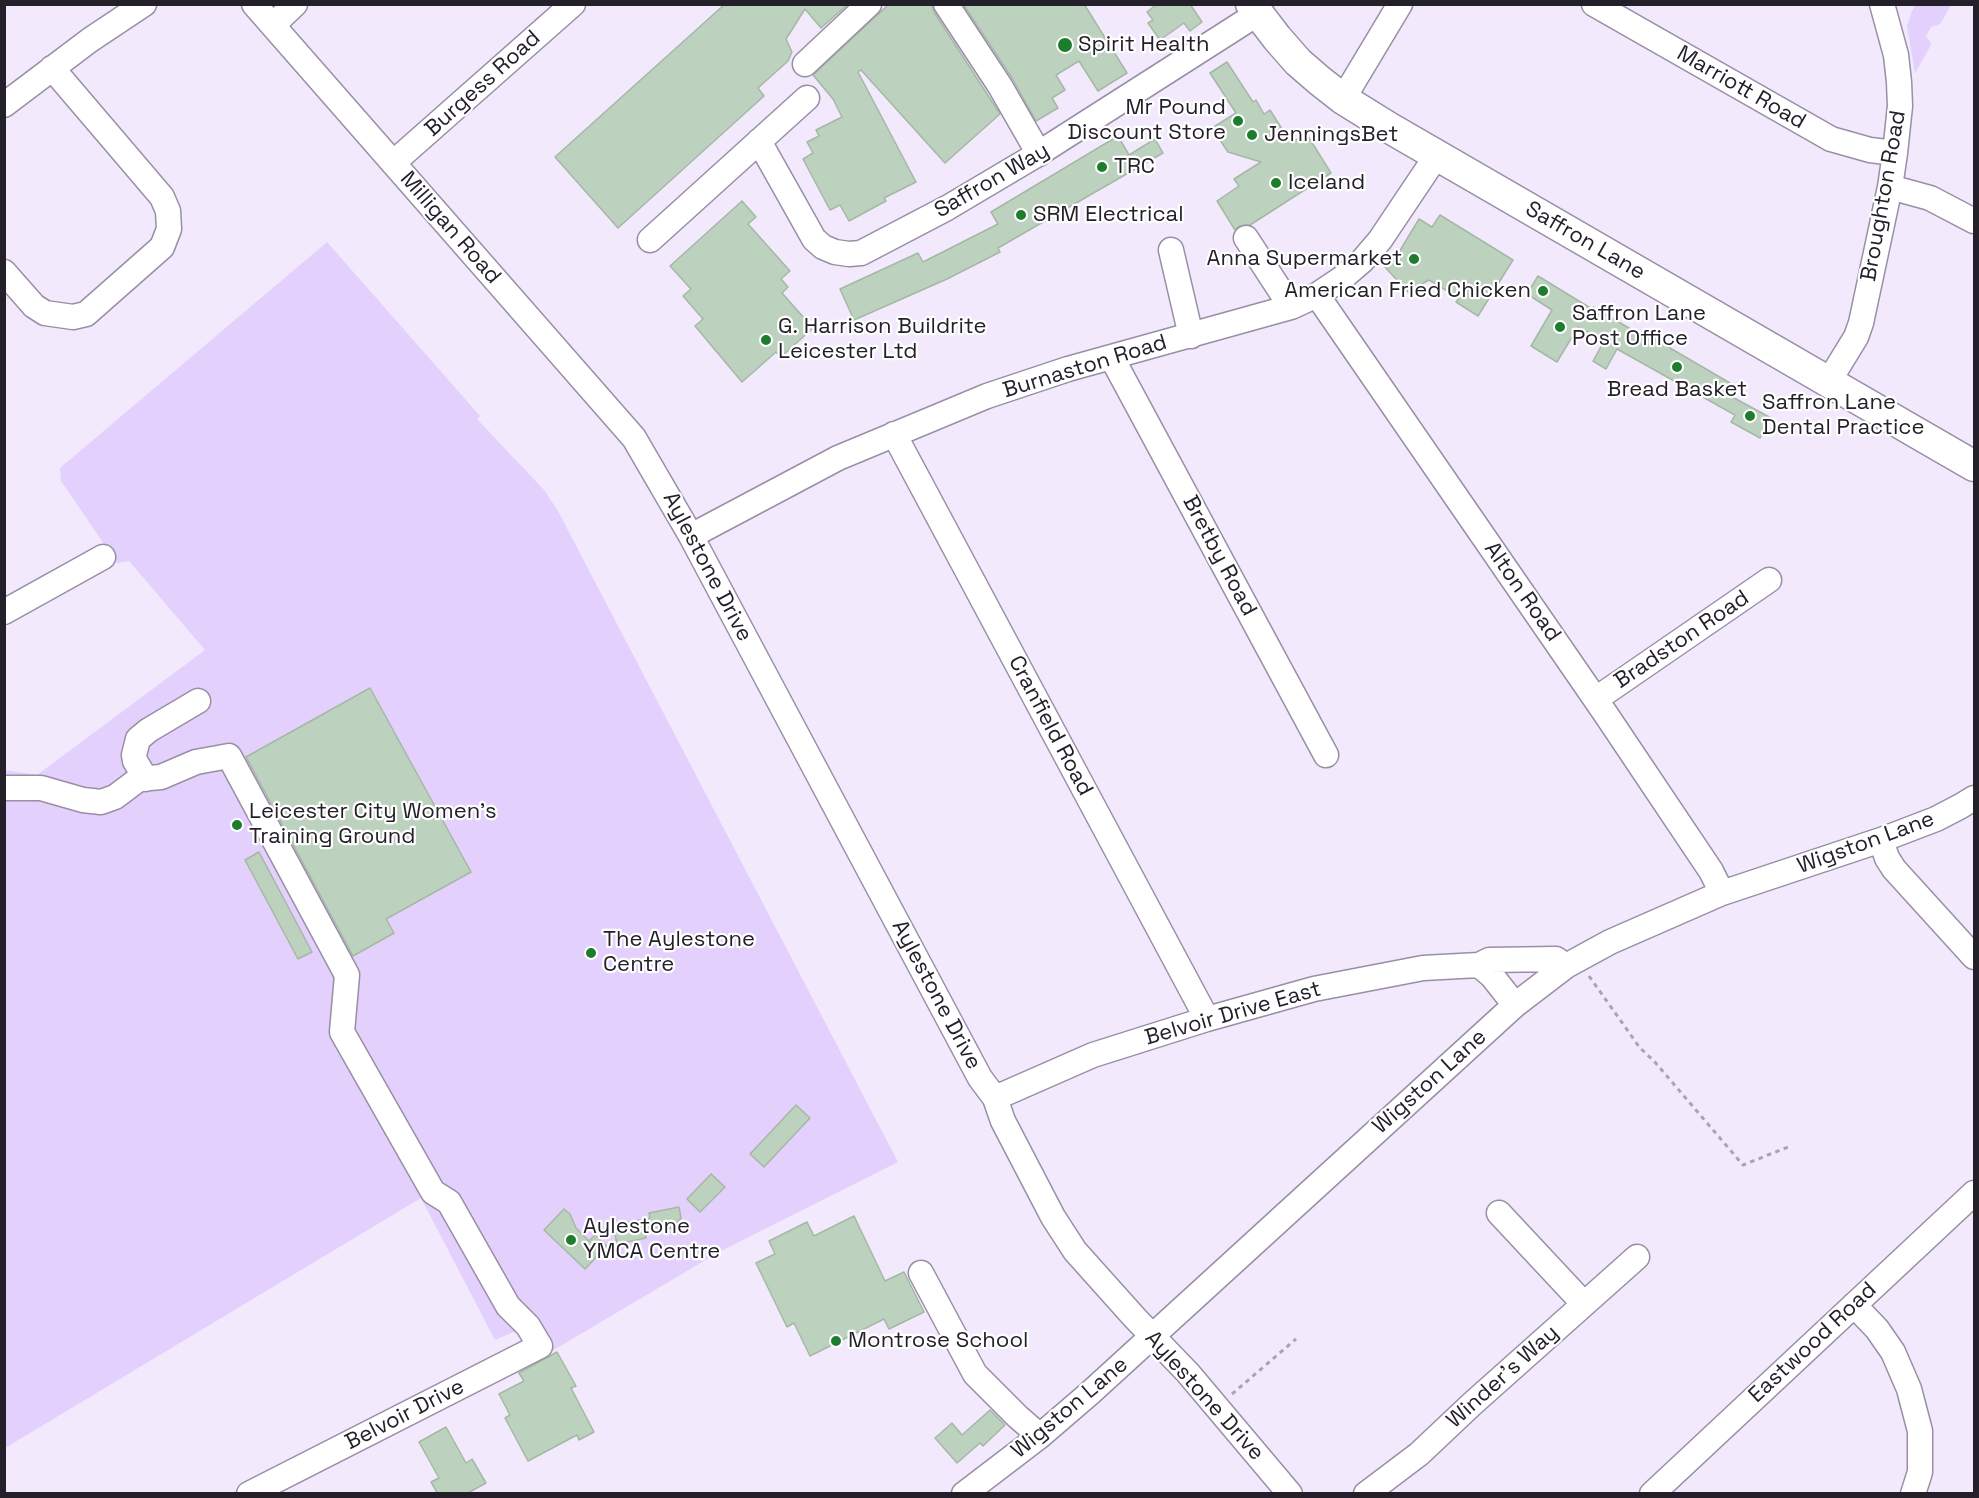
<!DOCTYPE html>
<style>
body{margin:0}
#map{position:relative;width:1979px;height:1498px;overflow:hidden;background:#f2e9fd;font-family:"Space Grotesk",sans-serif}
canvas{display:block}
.frame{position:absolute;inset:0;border:6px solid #242029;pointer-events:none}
</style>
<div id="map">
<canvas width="1979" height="1498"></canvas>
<div class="frame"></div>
</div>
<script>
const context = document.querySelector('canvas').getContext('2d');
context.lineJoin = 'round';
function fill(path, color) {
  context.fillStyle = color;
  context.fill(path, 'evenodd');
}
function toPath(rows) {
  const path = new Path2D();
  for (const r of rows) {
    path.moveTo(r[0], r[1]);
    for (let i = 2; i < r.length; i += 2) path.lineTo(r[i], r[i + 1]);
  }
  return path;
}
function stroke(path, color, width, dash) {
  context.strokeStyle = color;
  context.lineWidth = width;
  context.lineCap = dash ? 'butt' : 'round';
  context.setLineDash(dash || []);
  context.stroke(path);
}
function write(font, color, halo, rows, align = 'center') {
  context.font = font + ' "Space Grotesk",sans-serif';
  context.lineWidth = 4.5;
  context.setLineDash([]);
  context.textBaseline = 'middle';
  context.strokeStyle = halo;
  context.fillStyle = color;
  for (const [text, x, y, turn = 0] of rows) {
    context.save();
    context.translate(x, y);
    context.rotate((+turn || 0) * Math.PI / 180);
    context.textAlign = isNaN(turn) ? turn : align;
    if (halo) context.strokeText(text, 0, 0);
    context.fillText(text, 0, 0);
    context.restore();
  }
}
fill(toPath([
 [1916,5,1951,5,1941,23,1938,25,1931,27,1926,36,1931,43,1930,47,1915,73,1907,26,1912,11],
 [327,242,480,416,477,419,545,491,559,513,898,1162,719,1252,552,1351,539,1321,495,1340,421,1198,5,1448,5,770,37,775,205,650,129,561,117,563,61,481,60,468]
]), '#e4d0fc');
const building = toPath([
 [725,4,848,4,821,28,805,9,786,39,792,52,788,61,758,88,764,96,618,228,555,157,725,4],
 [889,4,932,4,934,12,1000,114,945,163,861,70,858,72,916,182,884,198,886,201,849,221,840,205,830,210,803,159,813,153,807,142,819,136,816,130,842,117,833,99,813,75,889,4],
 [963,4,1084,4,1127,73,1098,91,1079,61,1056,75,1065,90,1052,98,1058,108,1036,121,1012,78,963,4],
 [1157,4,1190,4,1202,22,1190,31,1184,23,1160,40,1148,23,1153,20,1147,12,1157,4],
 [1227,62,1253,102,1256,100,1264,114,1270,110,1291,143,1306,133,1331,173,1250,225,1239,226,1235,230,1217,201,1239,186,1234,179,1261,162,1228,152,1212,128,1236,113,1210,73,1227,62],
 [1118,136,1129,155,1155,139,1163,153,998,248,1000,252,947,279,854,320,840,289,918,253,923,262,998,224,991,212,1118,136],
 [742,201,756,217,748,224,790,271,781,279,788,287,782,293,813,328,781,357,776,352,742,382,695,326,703,319,683,296,691,289,670,266,742,201],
 [1440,215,1513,260,1478,316,1456,302,1459,298,1429,280,1408,292,1384,266,1399,252,1419,219,1432,227,1440,215],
 [1538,276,1592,309,1593,307,1646,338,1648,335,1658,341,1730,383,1725,393,1771,418,1760,438,1731,422,1735,415,1617,349,1606,369,1593,361,1604,341,1578,327,1557,362,1531,346,1552,310,1527,294,1538,276],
 [370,688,471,872,386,919,394,933,353,956,246,757,370,688],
 [259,852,312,952,298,959,245,860,259,852],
 [796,1105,810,1118,764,1167,750,1154,796,1105],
 [711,1174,725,1187,700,1212,687,1199,711,1174],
 [679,1207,681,1218,676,1224,676,1227,645,1234,646,1238,617,1244,613,1225,650,1218,649,1213,679,1207],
 [564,1209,570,1214,576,1228,589,1241,595,1235,607,1246,585,1269,544,1230,564,1209],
 [854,1216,885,1281,904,1272,924,1312,889,1329,884,1319,810,1356,794,1323,787,1327,756,1263,775,1254,769,1241,807,1222,814,1236,854,1216],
 [557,1352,576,1386,571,1388,594,1432,579,1440,577,1435,528,1461,505,1418,510,1415,499,1394,524,1381,519,1373,557,1352],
 [990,1410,1005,1425,983,1446,980,1443,957,1463,935,1438,952,1423,962,1435,990,1410],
 [446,1427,466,1463,472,1459,486,1483,466,1494,438,1494,431,1482,439,1478,419,1442,446,1427]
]);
fill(building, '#bdd2be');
stroke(building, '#a5b8a5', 1.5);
const minor = toPath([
 [254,4,634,438,691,536,980,1078,995,1098,1003,1121,1053,1217,1075,1251,1135,1318,1188,1373,1290,1494],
 [946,4,1000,86,1039,154],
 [1594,4,1831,139,1870,150,1895,153],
 [273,25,295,4],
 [805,64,869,4],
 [1343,99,1400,4],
 [4,105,90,40,144,4],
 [759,141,814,239,823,247,835,252,849,254,861,253,947,208,1033,157,1257,14],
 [393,163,573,4],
 [1890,187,1930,198,1974,221],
 [1246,238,1291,307],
 [650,240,807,98],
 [1171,250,1191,336],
 [4,272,34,306,45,313,73,317,86,314,162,247,169,229,168,211,162,197,52,68],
 [1317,295,1605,713,1711,871,1722,893],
 [1112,358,1326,755],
 [1829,381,1856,337,1861,323,1890,187,1895,153,1900,106,1899,82,1896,55,1882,4],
 [894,434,1207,1019],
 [691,536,838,458,987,396,1068,369,1291,307,1317,295,1341,279,1362,261,1380,240,1437,155],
 [4,612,103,557],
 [1596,699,1769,580],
 [146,779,135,761,134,755,138,739,149,730,198,701],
 [4,788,41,788,83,800,101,802,115,797,139,779,161,777,196,762,229,756,347,975,342,1032,433,1192,449,1202,508,1306,528,1326,540,1346,249,1494],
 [1881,840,1887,858,1894,869,1974,957],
 [1479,965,1492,976,1515,1005],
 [995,1098,1093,1055,1207,1019,1314,989,1423,968,1479,965,1489,960,1556,959,1566,966],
 [1499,1213,1584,1304],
 [921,1273,975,1374,1018,1417,1040,1436],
 [1854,1305,1877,1329,1893,1352,1909,1389,1920,1431,1920,1472,1913,1494],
 [964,1494,1040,1436,1090,1393,1515,1005,1566,966,1610,942,1722,893,1881,840,1936,819,1961,806,1974,798],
 [1366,1494,1419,1454,1472,1404,1637,1257],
 [1652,1494,1974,1193]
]);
const major = toPath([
 [1251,4,1277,38,1298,62,1320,81,1343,99,1388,127,1974,466]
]);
stroke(minor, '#998fa5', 27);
stroke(major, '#998fa5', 33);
stroke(toPath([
 [1589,976,1640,1048,1654,1061,1743,1165,1788,1147],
 [1232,1394,1296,1339]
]), '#aaa3b3', 3, [4.5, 4.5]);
stroke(minor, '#fff', 24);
stroke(major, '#fff', 30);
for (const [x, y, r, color] of [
 [1065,45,8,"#1e7c2d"],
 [1238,121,6,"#1e7c2d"],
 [1252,135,6,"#1e7c2d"],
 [1102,167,6,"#1e7c2d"],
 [1276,183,6,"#1e7c2d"],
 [1021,215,6,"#1e7c2d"],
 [1414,259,6,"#1e7c2d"],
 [1543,291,6,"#1e7c2d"],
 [1560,327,6,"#1e7c2d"],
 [766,340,6,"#1e7c2d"],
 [1677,367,6,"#1e7c2d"],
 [1750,416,6,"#1e7c2d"],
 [237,825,6,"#1e7c2d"],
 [591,953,6,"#1e7c2d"],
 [571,1240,6,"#1e7c2d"],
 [836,1341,6,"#1e7c2d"]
]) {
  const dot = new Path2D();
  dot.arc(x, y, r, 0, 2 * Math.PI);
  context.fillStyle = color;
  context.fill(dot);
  stroke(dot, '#fff', 2);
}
write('22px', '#242029', '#fff', [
 ["Spirit Health",1078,45],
 ["Mr Pound",1226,108,"right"],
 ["Discount Store",1226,133,"right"],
 ["JenningsBet",1264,135],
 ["TRC",1114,167],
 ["Iceland",1288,183],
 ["SRM Electrical",1033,215],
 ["Anna Supermarket",1402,259,"right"],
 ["American Fried Chicken",1531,291,"right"],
 ["Saffron Lane",1572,314],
 ["Post Office",1572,339],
 ["G. Harrison Buildrite",778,327],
 ["Leicester Ltd",778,352],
 ["Bread Basket",1677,390,"center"],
 ["Saffron Lane",1762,403],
 ["Dental Practice",1762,428],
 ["Leicester City Women's",249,812],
 ["Training Ground",249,837],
 ["The Aylestone",603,940],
 ["Centre",603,965],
 ["Aylestone",583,1227],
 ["YMCA Centre",583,1252],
 ["Montrose School",848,1341]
], 'left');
write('22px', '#242029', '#fff', [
 ["Burgess Road",483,84,-42],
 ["Marriott Road",1741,88,30],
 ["Saffron Way",992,181,-30],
 ["Broughton Road",1884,196,-80],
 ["Milligan Road",450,228,49],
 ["Saffron Lane",1585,241,30],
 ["Burnaston Road",1085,367,-17],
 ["Bretby Road",1219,556,62],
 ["Aylestone Drive",707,567,62],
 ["Alton Road",1522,592,55],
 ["Bradston Road",1682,640,-34],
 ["Cranfield Road",1050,726,62],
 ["Wigston Lane",1866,843,-20],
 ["Aylestone Drive",936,995,62],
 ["Belvoir Drive East",1233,1014,-16],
 ["Wigston Lane",1430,1082,-42],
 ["Eastwood Road",1813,1343,-43],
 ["Winder's Way",1503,1377,-42],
 ["Aylestone Drive",1204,1396,48],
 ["Wigston Lane",1070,1408,-40],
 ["Belvoir Drive",405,1415,-27]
]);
</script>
